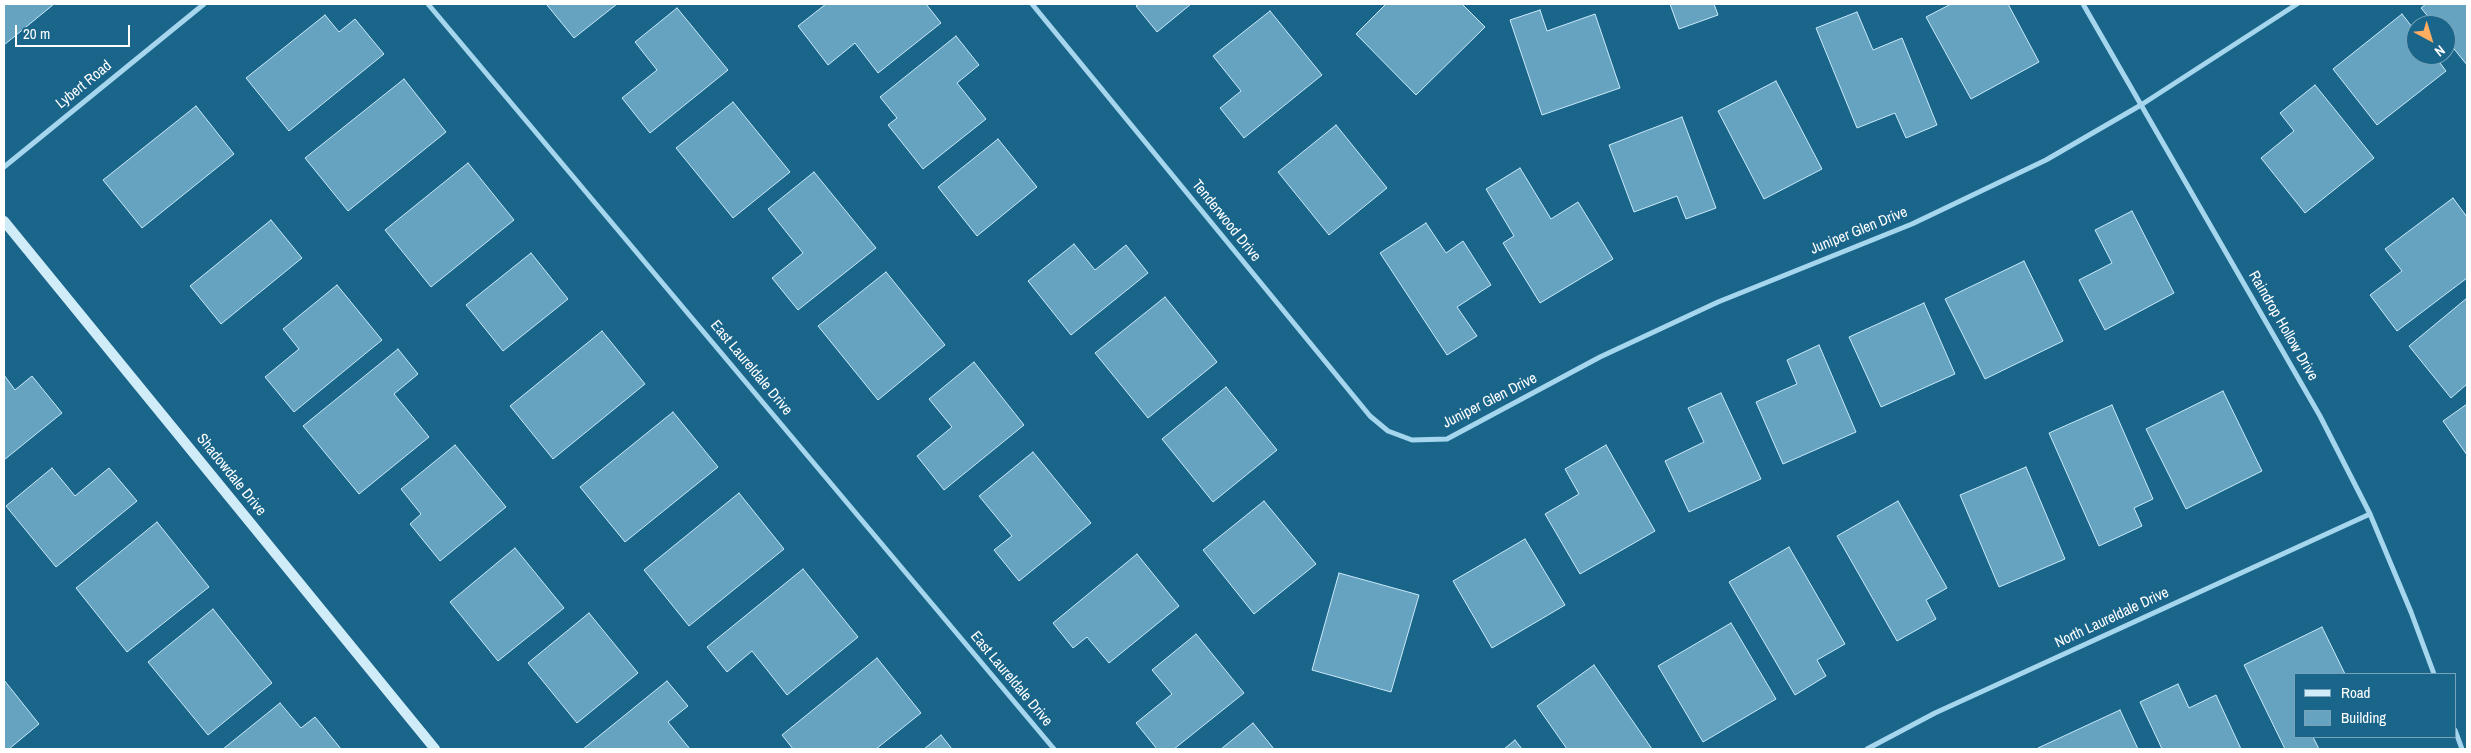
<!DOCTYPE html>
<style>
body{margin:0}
#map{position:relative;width:2471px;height:753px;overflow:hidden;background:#1a658a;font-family:"Archivo Narrow",sans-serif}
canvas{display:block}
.frame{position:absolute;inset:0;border:5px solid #fff;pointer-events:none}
.legend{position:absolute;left:2294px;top:673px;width:162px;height:65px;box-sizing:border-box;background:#1a658a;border:1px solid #76a3b9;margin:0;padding:6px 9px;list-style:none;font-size:15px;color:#fff}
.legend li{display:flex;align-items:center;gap:10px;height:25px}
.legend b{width:25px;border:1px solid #76a3b9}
.north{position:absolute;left:2406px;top:15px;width:50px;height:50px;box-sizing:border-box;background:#1a658a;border:1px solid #76a3b9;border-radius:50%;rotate:141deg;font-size:14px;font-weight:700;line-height:20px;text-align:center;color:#fff}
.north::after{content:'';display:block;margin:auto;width:18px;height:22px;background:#ffad61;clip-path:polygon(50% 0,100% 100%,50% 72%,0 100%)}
.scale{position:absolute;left:15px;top:25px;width:115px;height:22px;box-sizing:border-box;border:2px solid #fff;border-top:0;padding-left:6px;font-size:15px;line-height:18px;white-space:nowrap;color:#fff;-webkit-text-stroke:4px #1a658a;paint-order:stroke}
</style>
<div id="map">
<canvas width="2471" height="753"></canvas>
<div class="frame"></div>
<ul class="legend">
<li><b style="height:6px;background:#d1ecf9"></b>Road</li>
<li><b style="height:14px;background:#65a3c0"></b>Building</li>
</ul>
<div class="north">N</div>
<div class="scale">20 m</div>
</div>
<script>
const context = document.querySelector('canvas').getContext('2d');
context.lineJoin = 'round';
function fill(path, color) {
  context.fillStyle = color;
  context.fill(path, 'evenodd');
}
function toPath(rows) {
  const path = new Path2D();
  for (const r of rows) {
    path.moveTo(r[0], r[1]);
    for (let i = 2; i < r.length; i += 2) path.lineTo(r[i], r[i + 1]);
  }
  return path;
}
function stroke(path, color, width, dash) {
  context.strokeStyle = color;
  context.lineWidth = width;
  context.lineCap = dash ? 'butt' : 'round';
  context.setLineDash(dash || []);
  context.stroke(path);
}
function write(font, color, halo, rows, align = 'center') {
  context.font = font + ' "Archivo Narrow",sans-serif';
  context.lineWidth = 5;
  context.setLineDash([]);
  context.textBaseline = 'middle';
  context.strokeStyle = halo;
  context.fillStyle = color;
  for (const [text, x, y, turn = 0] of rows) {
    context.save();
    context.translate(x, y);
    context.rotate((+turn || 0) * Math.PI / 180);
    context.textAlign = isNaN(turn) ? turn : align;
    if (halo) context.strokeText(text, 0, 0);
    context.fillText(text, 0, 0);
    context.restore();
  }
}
const building = toPath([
 [4,4,54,4,4,45,4,4],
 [549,4,617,4,574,38,547,5,549,4],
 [826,4,926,4,941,23,878,73,855,43,828,65,798,26,826,4],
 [1140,4,1191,4,1157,32,1136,6,1140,4],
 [1386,4,1462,4,1485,27,1416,95,1356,34,1386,4],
 [1670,4,1714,4,1718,15,1679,29,1670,4],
 [1951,4,2008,4,2039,62,1971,99,1926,17,1951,4],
 [2426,4,2467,4,2467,65,2446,39,2446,25,2435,25,2421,8,2426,4],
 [677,8,728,70,650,133,622,98,657,70,635,42,677,8],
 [1540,10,1547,31,1595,14,1620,88,1542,115,1510,20,1540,10],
 [1270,11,1322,75,1244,138,1220,108,1241,91,1213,56,1270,11],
 [1857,12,1873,50,1902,38,1937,125,1906,138,1895,113,1857,128,1816,28,1857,12],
 [2402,14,2416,32,2416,55,2434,55,2446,71,2377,125,2333,69,2402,14],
 [325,15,339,32,355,19,384,54,289,131,246,78,325,15],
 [956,36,979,65,957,83,986,119,923,169,888,125,897,118,880,97,956,36],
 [404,79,446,132,348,211,305,158,404,79],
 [1776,81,1822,169,1764,199,1718,111,1776,81],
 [2315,85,2374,158,2305,213,2261,158,2294,131,2280,113,2315,85],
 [733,102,790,172,733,218,676,148,733,102],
 [196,106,234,154,142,228,103,180,196,106],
 [1682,117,1716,208,1686,219,1677,196,1634,212,1609,145,1682,117],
 [1336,125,1387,188,1329,235,1278,172,1336,125],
 [998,139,1037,187,977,236,938,187,998,139],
 [468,163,514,220,431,287,385,230,468,163],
 [1520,168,1551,219,1578,202,1613,259,1540,303,1503,243,1514,236,1486,189,1520,168],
 [814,172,876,248,798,310,772,278,803,253,768,209,814,172],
 [2453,198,2467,217,2467,278,2397,331,2370,295,2402,271,2385,249,2453,198],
 [2132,211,2174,293,2105,330,2079,280,2112,263,2095,230,2132,211],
 [271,220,302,258,221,324,190,286,271,220],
 [1426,223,1446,253,1463,241,1491,285,1457,307,1477,336,1447,355,1380,253,1426,223],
 [1074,244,1095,270,1126,245,1148,273,1071,335,1028,281,1074,244],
 [531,253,568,299,503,351,466,305,531,253],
 [2024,261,2063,341,1985,379,1945,299,2024,261],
 [886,272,945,345,878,400,818,326,886,272],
 [337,285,382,340,294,412,265,377,299,349,283,329,337,285],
 [1165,297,1217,362,1148,418,1095,353,1165,297],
 [2467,298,2467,384,2451,398,2409,346,2467,298],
 [1924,303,1955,374,1881,407,1849,337,1924,303],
 [602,331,645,384,553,459,510,406,602,331],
 [1819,345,1856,432,1783,464,1756,402,1797,384,1787,360,1819,345],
 [398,349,418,374,394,394,429,437,359,494,303,426,398,349],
 [974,362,1024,425,944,490,917,456,952,427,929,399,974,362],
 [4,375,15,390,32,376,62,413,4,460,4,375],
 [1226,387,1277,450,1213,502,1162,439,1226,387],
 [2223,391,2262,471,2186,509,2146,429,2223,391],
 [1721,393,1761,479,1689,512,1665,461,1704,442,1688,408,1721,393],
 [2467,404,2467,455,2443,421,2467,404],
 [2112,405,2153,499,2134,508,2142,526,2099,546,2049,433,2112,405],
 [673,412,718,467,625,542,580,487,673,412],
 [455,445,506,507,440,561,410,524,421,514,401,489,455,445],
 [1606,445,1655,531,1580,574,1545,514,1579,494,1565,469,1606,445],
 [1033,452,1091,523,1019,581,994,550,1012,536,979,496,1033,452],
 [2026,467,2065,559,1999,587,1960,495,2026,467],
 [52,468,75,496,109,468,137,501,56,567,6,506,52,468],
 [739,493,784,549,689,626,644,570,739,493],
 [1264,501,1316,564,1254,614,1203,550,1264,501],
 [1898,501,1947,588,1926,600,1936,619,1897,641,1837,536,1898,501],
 [157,522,209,587,127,652,76,588,157,522],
 [1525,539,1565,605,1492,648,1453,581,1525,539],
 [1789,547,1845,644,1817,660,1826,676,1795,695,1729,582,1789,547],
 [515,548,564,608,498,661,450,602,515,548],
 [1137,554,1179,606,1109,663,1087,637,1073,648,1053,623,1137,554],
 [803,569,858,637,787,695,752,651,727,672,707,647,803,569],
 [1339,573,1419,595,1391,692,1312,670,1339,573],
 [213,609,272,683,208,735,148,662,213,609],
 [589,613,638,673,577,723,528,663,589,613],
 [1731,623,1776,699,1703,742,1658,666,1731,623],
 [2322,627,2345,674,2295,674,2295,737,2313,737,2319,749,2285,749,2244,665,2322,627],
 [1196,634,1244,693,1174,749,1157,749,1136,723,1172,694,1152,670,1196,634],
 [877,658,921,713,876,749,793,749,782,735,877,658],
 [1594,665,1652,749,1567,749,1537,706,1594,665],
 [4,680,39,724,9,749,4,749,4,680],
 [667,681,688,706,668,722,690,749,583,749,667,681],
 [2178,684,2189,708,2216,695,2241,749,2162,749,2140,702,2178,684],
 [280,703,301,728,315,717,341,749,223,749,280,703],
 [2120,710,2138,749,2039,749,2038,748,2120,710],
 [1253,723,1274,749,1221,749,1253,723],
 [941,735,952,749,924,749,941,735],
 [1515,740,1522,749,1504,749,1515,740]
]);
fill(building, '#65a3c0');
stroke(building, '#caeaf9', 1);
stroke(toPath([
 [428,4,1054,749],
 [1032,4,1370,416,1388,431,1412,440,1447,439,1600,357,1718,302,1912,224,2046,160,2141,105,2297,4],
 [2083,4,2320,416,2370,514,2411,612,2434,674],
 [4,167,204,4],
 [2455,730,2462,749],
 [1867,749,1935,713,2370,514]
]), '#a5d6ed', 5);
stroke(toPath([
 [4,221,435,749]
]), '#d1ecf9', 10);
write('15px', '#fff', '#1a658a', [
 ["Lybert Road",84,85,-39],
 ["Tenderwood Drive",1226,221,51],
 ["Juniper Glen Drive",1859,231,-22],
 ["Raindrop Hollow Drive",2283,326,60],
 ["East Laureldale Drive",751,368,50],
 ["Juniper Glen Drive",1490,401,-27],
 ["Shadowdale Drive",231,475,51],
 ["North Laureldale Drive",2112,618,-25],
 ["East Laureldale Drive",1011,679,50]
]);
</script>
